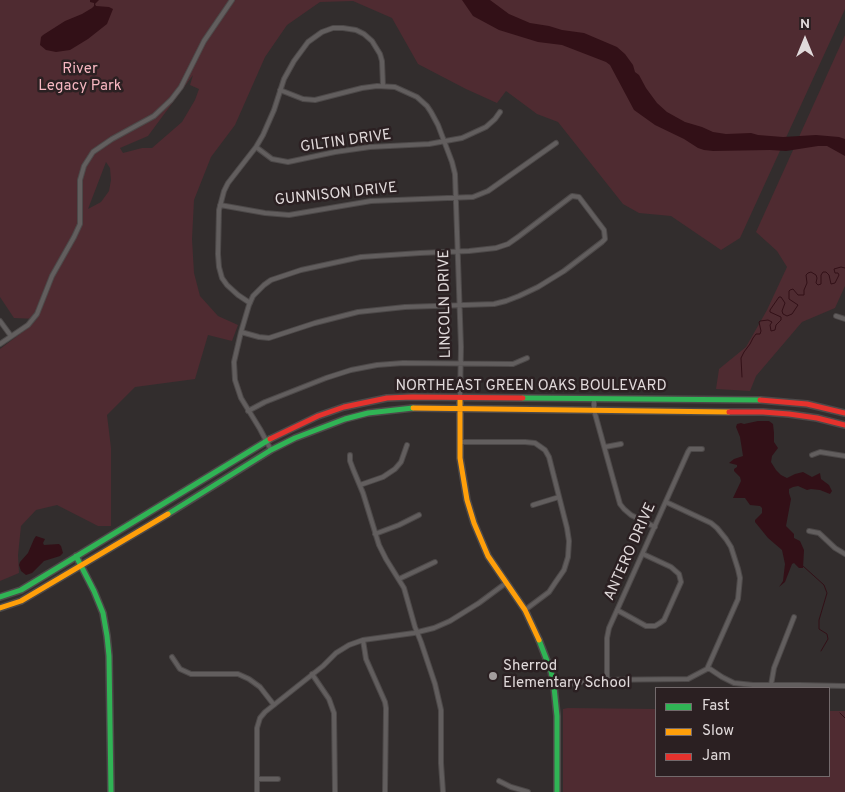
<!DOCTYPE html>
<style>
body{margin:0}
#map{position:relative;width:845px;height:792px;overflow:hidden;background:#322d2d;font-family:Overpass,sans-serif}
canvas{display:block}
.legend{position:absolute;left:655px;top:687px;width:175px;height:90px;box-sizing:border-box;background:#2b2022;border:1px solid #736a6c;margin:0;padding:6px 9px;list-style:none;font-size:15px;color:#e0d9da}
.legend li{display:flex;align-items:center;gap:10px;height:25px}
.legend b{width:25px;border:1px solid #736a6c}
.north{position:absolute;left:780px;top:15px;width:50px;height:50px;-webkit-text-stroke:4px #2b2022;paint-order:stroke;rotate:0deg;font-size:14px;font-weight:700;line-height:20px;text-align:center;color:#e0d9da}
.north::after{content:'';display:block;margin:auto;width:18px;height:22px;background:#e0d9da;clip-path:polygon(50% 0,100% 100%,50% 72%,0 100%)}
</style>
<div id="map">
<canvas width="845" height="792"></canvas>
<ul class="legend">
<li><b style="height:6px;background:#30b455"></b>Fast</li>
<li><b style="height:6px;background:#ff9f0a"></b>Slow</li>
<li><b style="height:6px;background:#e5322d"></b>Jam</li>
</ul>
<div class="north">N</div>
</div>
<script>
const context = document.querySelector('canvas').getContext('2d');
context.lineJoin = 'round';
function fill(path, color) {
  context.fillStyle = color;
  context.fill(path, 'evenodd');
}
function toPath(rows) {
  const path = new Path2D();
  for (const r of rows) {
    path.moveTo(r[0], r[1]);
    for (let i = 2; i < r.length; i += 2) path.lineTo(r[i], r[i + 1]);
  }
  return path;
}
function stroke(path, color, width, dash) {
  context.strokeStyle = color;
  context.lineWidth = width;
  context.lineCap = dash ? 'butt' : 'round';
  context.setLineDash(dash || []);
  context.stroke(path);
}
function write(font, color, halo, rows, align = 'center') {
  context.font = font + ' Overpass,sans-serif';
  context.lineWidth = 5;
  context.setLineDash([]);
  context.textBaseline = 'middle';
  context.strokeStyle = halo;
  context.fillStyle = color;
  for (const [text, x, y, turn = 0] of rows) {
    context.save();
    context.translate(x, y);
    context.rotate((+turn || 0) * Math.PI / 180);
    context.textAlign = isNaN(turn) ? turn : align;
    if (halo) context.strokeText(text, 0, 0);
    context.fillText(text, 0, 0);
    context.restore();
  }
}
fill(toPath([
 [0,0,845,0,845,9,740,238,721,250,671,216,639,213,623,204,558,122,537,114,506,91,497,103,466,89,418,64,392,18,353,1,320,2,287,25,265,57,235,125,211,157,194,200,192,239,194,273,200,296,218,316,238,325,232,341,208,335,195,379,135,387,107,415,111,448,111,526,98,526,57,505,36,510,21,526,18,555,19,573,0,581,0,349,29,327,37,319,14,318,0,297],
 [193,75,190,85,199,89,195,100,182,122,152,148,142,148,123,153,120,148,148,136],
 [106,162,110,168,111,180,109,191,101,202,88,209],
 [845,35,845,286,835,308,802,322,756,376,750,391,716,389,719,369,746,347,767,310,787,267,777,251,756,232],
 [568,708,656,709,656,776,829,776,829,711,845,711,845,792,563,792,563,709]
]), '#4f2b31');
fill(toPath([
 [90,0,99,0,95,4,96,6,109,7,113,9,107,24,88,39,70,50,56,52,46,50,40,45,41,37,43,35,65,21,82,14,92,8,94,6,94,3,90,2],
 [462,0,490,0,509,14,530,23,549,26,562,30,584,33,617,47,625,54,633,65,635,72,639,75,646,88,657,103,667,112,685,122,702,127,713,132,726,134,751,133,758,135,783,137,816,135,839,137,845,139,845,156,827,146,818,146,786,151,770,150,713,151,704,150,698,148,684,139,655,125,634,110,610,65,606,62,562,45,538,42,499,30,473,16],
 [758,421,769,421,773,424,774,433,774,442,778,448,772,456,771,462,776,470,781,475,787,478,795,474,803,472,812,477,820,473,821,479,829,485,832,491,830,494,820,490,811,489,807,490,798,486,793,487,789,489,789,493,791,499,786,526,794,534,794,538,800,541,804,550,803,568,799,568,794,563,792,564,785,582,779,587,783,581,785,564,782,550,768,538,755,522,755,520,762,513,762,508,760,506,750,505,745,498,733,498,741,481,740,477,734,471,734,469,737,467,737,465,729,463,734,459,743,456,740,437,736,427,737,424,741,423,744,424],
 [36,536,45,539,43,543,44,545,59,544,61,546,63,553,60,556,44,561,32,573,26,575,21,571,19,565,20,562,28,553,34,539]
]), '#321017');
stroke(toPath([
 [742,377,741,358,744,352,750,344,753,338,756,334,760,334,761,331,759,322,760,321,768,320,772,322,770,325,771,331,775,330,776,325,781,320,781,317,770,312,770,310,779,297,781,297,785,303,782,311,783,314,787,316,792,314,798,305,789,299,789,291,790,290,793,289,798,295,804,295,804,290,807,283,806,275,808,273,811,272,816,275,817,278,816,283,818,285,821,284,821,275,823,272,826,272,829,275,831,284,835,283,839,275,838,273,835,273,834,269,841,267,845,268],
 [803,566,824,585,827,593,819,620,819,629,827,634,828,639,821,651],
 [840,713,845,718]
]), '#321017', 1);
const street = toPath([
 [280,90,303,99,315,100,362,88,377,86,395,87,417,97,427,106,431,112,438,125,452,162,455,174,461,347,460,398],
 [256,147,272,159,288,162,335,152,370,147,429,144,462,138,486,127,495,119,500,112],
 [220,205,265,213,289,215,371,201,473,197,488,191,556,143],
 [250,303,238,295,227,285,222,278,219,267,218,254,219,210,224,191,228,183,256,147,263,135,274,110,284,79,294,61,308,42,322,32,333,28,343,28,356,30,364,34,372,41,380,54,382,61,383,86],
 [836,316,845,319],
 [0,321,11,336],
 [241,332,259,337,269,338,315,323,358,312,405,307,494,304,506,301,519,296,538,287,564,271,602,242,605,239,604,230,579,197,572,196,518,237,508,244,496,248,469,251,420,253,361,257,301,270,271,280,264,285,253,296,249,305,241,332,234,362,235,380,241,398,260,429,271,450],
 [0,344,28,325,37,314,52,276,74,237,80,224,80,180,84,166,93,152,112,139,154,116,171,100,181,87,204,41,232,0],
 [594,399,594,410,620,504,624,509,631,515,655,527],
 [248,411,265,402,326,378,351,370,377,365,403,363,513,364,527,358],
 [460,442,525,442,535,443,545,450,549,457,567,528,569,541,568,557,564,570,555,583,549,592,525,610],
 [605,447,621,444],
 [350,455,350,461,353,469,363,493,379,545,386,559,404,588,415,627,421,642,435,684,441,710,441,763,443,792],
 [812,455,820,452,845,456],
 [360,485,383,477,395,469,401,462,407,445],
 [533,505,559,497],
 [809,531,819,533,835,548,845,554],
 [375,534,399,525,419,515],
 [399,579,435,562],
 [617,610,646,626,655,626,660,623,664,620,681,582,679,574,671,567,643,554],
 [363,640,366,659,385,702,386,708,385,792],
 [172,657,180,669,191,674,238,674,249,679,260,687,274,705],
 [707,669,710,669,722,677,734,683,753,685,799,685,845,686],
 [312,674,329,699,334,713,335,792],
 [607,680,607,638,609,628,688,452,690,449,702,449],
 [771,685,774,668,794,617],
 [554,687,591,680,688,679,707,669,738,599,740,578,738,569,731,547,726,539,717,528,711,523,666,502],
 [257,779,278,779],
 [499,781,511,787,528,792],
 [257,792,257,728,260,718,265,712,323,666,336,653,349,645,363,640,414,633,434,628,450,621,479,603,506,583]
]);
const fast = toPath([
 [523,398,760,400],
 [168,514,271,450,295,438,345,419,368,413,413,408],
 [76,556,94,591,103,613,107,636,109,656,111,792],
 [0,597,21,590,270,439],
 [539,640,551,671,554,687,557,716,557,792]
]);
const slow = toPath([
 [460,398,460,458,467,500,474,523,488,556,525,610,539,640],
 [413,408,729,412],
 [0,608,21,601,168,514]
]);
const jam = toPath([
 [760,400,807,404,845,413],
 [729,412,763,412,789,414,817,418,845,425],
 [270,439,318,416,344,407,387,398,412,397,523,398]
]);
stroke(street, '#4d4949', 6);
stroke(fast, '#4d4949', 8);
stroke(slow, '#4d4949', 8);
stroke(jam, '#4d4949', 8);
stroke(street, '#625e5e', 4);
stroke(fast, '#30b455', 5);
stroke(slow, '#ff9f0a', 5);
stroke(jam, '#e5322d', 5);
for (const [x, y, r, color] of [
 [493,676,5,"#a39d9d"]
]) {
  const dot = new Path2D();
  dot.arc(x, y, r, 0, 2 * Math.PI);
  context.fillStyle = color;
  context.fill(dot);
  stroke(dot, '#2b2022', 2);
}
write('15px', '#f6b7c1', '#2b2022', [
 ["River",80,70],
 ["Legacy Park",80,87]
]);
write('15px', '#e0d9da', '#2b2022', [
 ["GILTIN DRIVE",346,142,-8],
 ["GUNNISON DRIVE",336,195,-6],
 ["LINCOLN DRIVE",446,304,-91],
 ["NORTHEAST GREEN OAKS BOULEVARD",531,387],
 ["ANTERO DRIVE",631,552,-66]
]);
write('15px', '#e0d9da', '#2b2022', [
 ["Sherrod",503,667],
 ["Elementary School",503,684]
], 'left');
</script>
